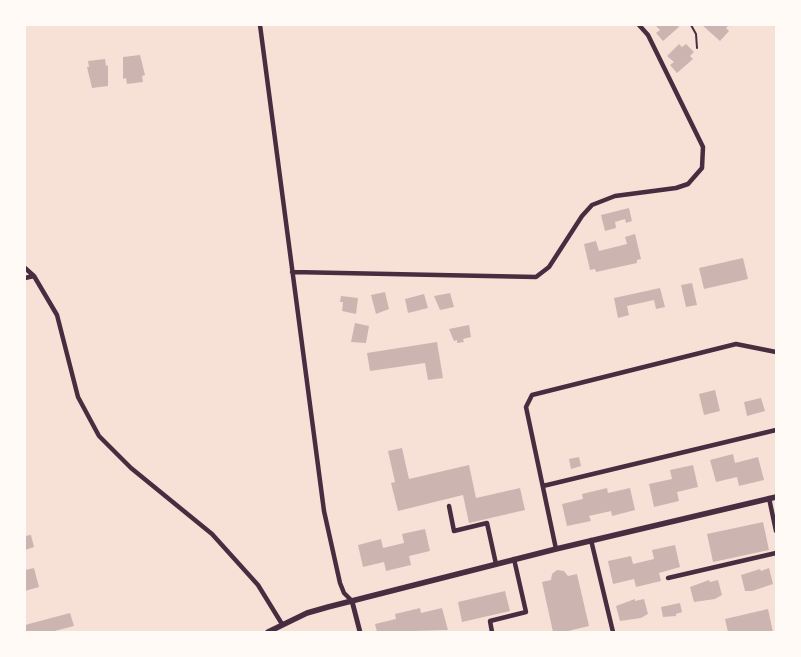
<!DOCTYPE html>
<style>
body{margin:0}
#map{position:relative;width:801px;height:657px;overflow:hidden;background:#f7e1d7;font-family:"Asap Condensed",sans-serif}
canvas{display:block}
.frame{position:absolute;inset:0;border:26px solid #fffaf5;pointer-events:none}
</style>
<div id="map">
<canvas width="801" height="657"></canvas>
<div class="frame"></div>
</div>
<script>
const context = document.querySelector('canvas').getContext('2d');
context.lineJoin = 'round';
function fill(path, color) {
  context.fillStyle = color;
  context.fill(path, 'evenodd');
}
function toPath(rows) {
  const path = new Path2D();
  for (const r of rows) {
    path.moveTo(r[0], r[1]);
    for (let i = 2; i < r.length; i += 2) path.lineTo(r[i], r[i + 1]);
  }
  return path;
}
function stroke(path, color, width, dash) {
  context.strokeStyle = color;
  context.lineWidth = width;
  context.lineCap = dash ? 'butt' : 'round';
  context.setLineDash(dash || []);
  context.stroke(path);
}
fill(toPath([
 [655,25,677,25,679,27,663,41,656,33,660,30],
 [702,25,729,25,726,28,729,31,720,41],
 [679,44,682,47,686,44,694,52,690,56,693,59,677,73,670,65,674,62,667,56],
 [140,55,145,75,142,76,143,82,127,84,126,78,123,79,123,57],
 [105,59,106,66,108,65,108,86,92,88,87,67,89,67,88,61],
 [629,208,632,221,626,223,625,219,615,222,616,228,605,231,601,215],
 [635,234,641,259,637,260,637,263,596,272,595,269,590,270,584,244,596,241,599,251,627,244,625,237],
 [743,258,748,279,704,289,699,268],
 [692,283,697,305,686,307,681,285],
 [660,288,665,307,656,309,654,300,627,306,629,315,618,318,614,298],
 [385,292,389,309,376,314,371,295],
 [450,293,454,307,440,310,434,296],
 [424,294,428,308,408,313,405,299],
 [341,296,358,298,356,314,342,311,343,302,340,302],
 [355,323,369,326,366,343,351,342],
 [469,325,471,337,463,339,464,342,457,343,457,340,454,341,449,329],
 [437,342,443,378,428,380,425,363,370,371,367,353],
 [715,390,720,411,704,415,699,394],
 [761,398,765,411,747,416,744,402],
 [402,448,409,479,469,465,476,498,520,488,525,510,469,523,463,495,398,511,391,483,395,482,388,451],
 [733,454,735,463,758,457,764,480,739,486,737,477,716,482,710,460],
 [579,457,581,466,571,469,569,459],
 [693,465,698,487,677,492,679,501,654,507,649,484,672,479,670,470],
 [607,488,608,493,630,488,635,510,612,516,611,511,589,516,591,521,567,526,562,504,583,499,582,494],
 [763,522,769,550,713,562,707,534],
 [425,529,430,551,409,556,411,565,386,571,384,562,363,567,358,545,381,539,383,548,404,543,402,534],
 [31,535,34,547,25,550,25,536],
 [675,545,680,567,659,573,661,581,636,587,634,579,613,584,608,561,631,556,633,564,654,559,652,550],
 [34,568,39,587,25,591,25,570],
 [769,568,773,584,752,591,745,591,741,575,760,569,761,571],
 [557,570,564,571,568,576,577,574,589,626,564,632,553,632,542,582,551,580,552,574],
 [709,580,710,582,718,580,722,595,715,599,694,602,690,587],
 [505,591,510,611,462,622,458,602],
 [635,599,635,601,644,599,648,614,641,618,620,621,616,606],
 [680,603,682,612,676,614,676,616,663,617,661,607],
 [420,608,421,613,442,608,448,630,377,632,375,624,396,619,395,614],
 [768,609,773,632,728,632,725,619],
 [70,613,74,626,51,632,25,632,25,625]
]), '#ccb4b1');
stroke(toPath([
 [691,25,696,34,697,48]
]), '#4a2c40', 2);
stroke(toPath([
 [260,25,324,511,340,583,344,593,352,601],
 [25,268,34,276,57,315,78,397,99,436,131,468,212,534,258,585,282,624],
 [292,272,536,277,549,267,582,216,592,205,615,196,676,188,688,184,702,168,703,147,648,35,639,25],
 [25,278,34,276],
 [543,486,776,430],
 [769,498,776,531],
 [449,506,454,531,487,523,496,564],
 [591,540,613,632],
 [556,549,526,407,532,395,736,344,776,352],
 [668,578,776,553],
 [492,632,490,621,526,612,514,559]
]), '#4a2c40', 4.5);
stroke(toPath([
 [352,601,360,632]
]), '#4a2c40', 5);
stroke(toPath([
 [268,632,307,613,328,607,556,549,776,497]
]), '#4a2c40', 5.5);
</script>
